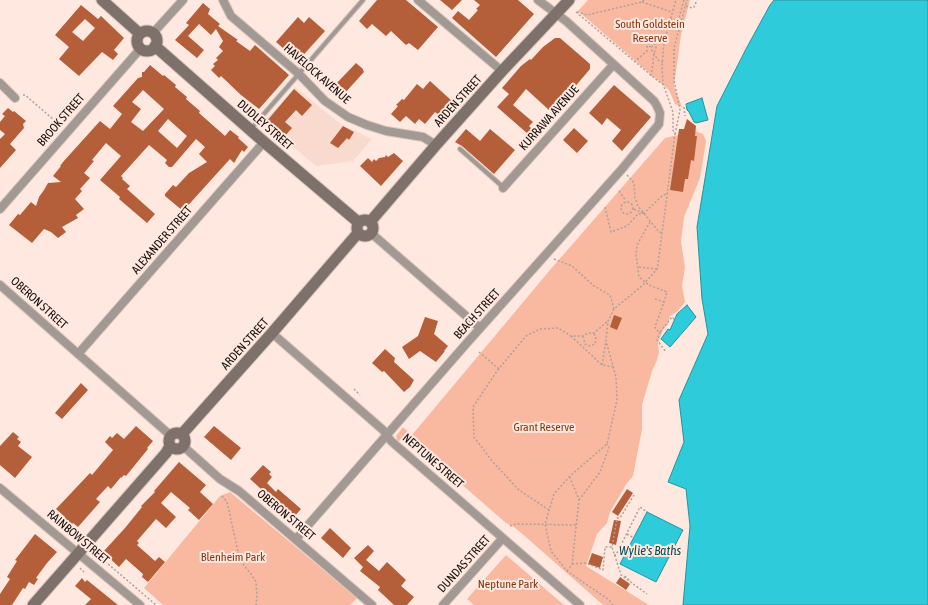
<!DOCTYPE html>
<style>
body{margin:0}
canvas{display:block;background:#fee8df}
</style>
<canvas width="928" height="605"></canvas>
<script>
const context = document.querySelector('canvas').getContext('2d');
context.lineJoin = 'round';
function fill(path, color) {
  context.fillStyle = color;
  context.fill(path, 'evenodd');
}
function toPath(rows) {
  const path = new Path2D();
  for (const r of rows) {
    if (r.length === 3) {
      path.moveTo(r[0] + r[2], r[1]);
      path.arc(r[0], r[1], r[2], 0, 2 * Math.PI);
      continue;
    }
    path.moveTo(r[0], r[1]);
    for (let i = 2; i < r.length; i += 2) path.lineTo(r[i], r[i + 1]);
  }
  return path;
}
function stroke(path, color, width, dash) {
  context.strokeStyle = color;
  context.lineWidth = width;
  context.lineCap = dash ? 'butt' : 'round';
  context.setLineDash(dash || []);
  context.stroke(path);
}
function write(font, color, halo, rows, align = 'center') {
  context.font = font + ' "Asap Condensed",sans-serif';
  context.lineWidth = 4;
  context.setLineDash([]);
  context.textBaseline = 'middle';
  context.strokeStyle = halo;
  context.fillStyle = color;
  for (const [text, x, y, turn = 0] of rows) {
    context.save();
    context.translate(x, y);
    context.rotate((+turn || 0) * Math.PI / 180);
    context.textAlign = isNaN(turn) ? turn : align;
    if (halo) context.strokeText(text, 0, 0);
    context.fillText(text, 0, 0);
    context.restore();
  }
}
fill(toPath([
 [295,87,343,126,372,139,353,161,316,166,264,122]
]), '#f8dace');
fill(toPath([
 [588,0,690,0,681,35,674,86,682,107,675,104,669,90,578,11],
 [695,131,703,134,706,141,700,178,684,217,681,242,685,267,682,286,685,302,678,311,670,316,668,324,663,330,658,343,659,352,657,360,652,371,642,405,642,429,633,476,627,483,610,512,607,523,597,534,586,566,649,605,603,605,527,538,514,527,506,523,405,435,398,442,396,436,403,427,412,435,550,270,665,138],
 [230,492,357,598,350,605,163,605,144,588,220,496],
 [506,555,564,605,474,605,467,599]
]), '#f9b9a0');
const water = toPath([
 [774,0,928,0,928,605,683,605,690,526,686,489,668,482,684,442,679,400,708,334,702,299,697,227,717,106,746,49,770,5,774,0],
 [702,98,708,120,696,123,694,122,689,112,687,110,686,104,702,98],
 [687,305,696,317,670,347,661,339,668,329,670,330,677,314,687,305],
 [647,512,683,530,656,582,620,564,647,512]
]);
fill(water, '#2ecbdb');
stroke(water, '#26929d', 1);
fill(toPath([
 [377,0,406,0,438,27,418,50,409,43,406,45,391,31,386,36,372,24,367,29,359,21],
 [440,0,462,0,452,10],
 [474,0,518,0,534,14,496,57,452,18,458,11,469,20,478,10,476,9,480,5],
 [203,3,210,9,208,14,220,24,218,26,238,40,236,41,250,51,255,45,289,75,259,109,241,95,221,76,219,78,211,70,215,66,213,64,218,60,216,58,223,51,219,47,223,41,216,29,211,35,199,24,188,36,204,50,197,58,175,40,189,25,186,23],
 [81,5,98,19,101,16,124,38,114,50,118,54,113,60,102,52,79,76,59,59,69,47,55,35],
 [85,19,95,28,83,41,72,32],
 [298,17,304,23,309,17,325,31,298,61,276,42],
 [555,38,560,38,590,64,590,69,562,102,558,99,549,110,526,89,513,105,533,122,529,126,532,129,528,134,497,107,509,94,502,88,521,66,530,59,531,60,543,47],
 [356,63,363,69,363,70,364,72,344,94,334,86],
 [150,65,163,76,164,75,176,85,175,87,187,97,186,99,200,111,199,113,225,136,230,130,239,137,238,138,248,147,244,152,242,150,234,163,230,159,183,211,165,196,165,194,173,185,176,187,189,173,207,162,199,154,205,147,196,139,172,167,169,167,165,163,167,160,149,145,121,176,123,178,122,179,130,186,127,189,155,214,147,223,119,199,120,197,100,180,121,156,106,143,92,160,94,161,84,173,90,178,80,189,82,191,75,199,84,209,76,215,78,218,62,227,66,232,58,238,51,232,44,229,32,243,9,225,18,214,20,215,31,202,36,206,39,197,44,190,48,183,61,182,53,176,61,166,60,166,63,162,100,121,110,129,122,114,113,106,138,78,142,77,142,72,144,72],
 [143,90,164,109,143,131,131,122,141,109,132,102],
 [168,119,187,136,177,148,158,131],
 [430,81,452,101,445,109,448,111,442,118,435,112,425,124,419,119,415,124,406,116,400,122,391,114,398,106,396,105,402,99,404,100,417,84,423,89],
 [614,85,651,117,622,151,612,141,621,130,607,118,602,125,589,113],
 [294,89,312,105,302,116,296,110,285,122,292,128,284,137,266,122],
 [8,108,13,112,14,111,26,121,23,124,24,128,10,144,16,150,0,168,0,139,5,134,0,130,0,122,5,116,2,114],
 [687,119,696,126,695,136,697,136,694,161,691,160,688,179,685,179,683,192,670,190,679,129,684,129],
 [343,126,354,132,349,140,347,138,338,148,330,143],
 [574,128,588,141,577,153,563,140],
 [466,129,480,141,490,129,515,150,494,174,462,146,455,142],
 [394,153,403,161,381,186,360,166,368,158,372,162,374,159,376,161,379,158,385,157,386,155,388,157],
 [614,315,622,318,617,330,610,327],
 [425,317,438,321,434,334,448,346,444,351,445,351,436,362,420,351,409,359,402,347,418,336],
 [385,349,395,358,394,362,414,380,410,387,404,392,384,371,382,372,372,363],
 [81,383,88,390,62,419,55,413],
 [136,426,153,441,147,448,148,449,126,476,124,475,121,478,121,477,111,489,108,486,96,499,100,502,78,527,73,523,70,527,62,520,65,517,56,509,90,473,92,475,113,450,105,442,110,436,112,438,117,433,124,439],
 [214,426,241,448,231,460,204,437],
 [13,432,19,437,17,439,21,442,18,446,32,457,15,478,0,465,0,446],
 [179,462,206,485,200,492,213,504,199,520,188,510,190,508,171,492,161,503,176,517,166,528,156,519,137,541,139,543,137,545,155,561,159,557,165,562,148,582,142,577,143,574,126,559,119,567,103,552,125,528,142,507,141,506,155,492,154,491],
 [263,465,271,472,269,474,272,477,267,483,276,492,278,489,301,509,293,518,250,479],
 [627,489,633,493,618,516,612,512],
 [614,520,621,521,616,545,609,543],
 [330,528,351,548,343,558,321,538],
 [35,534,57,552,47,563,36,578,38,579,34,585,29,582,25,589,23,588,12,605,0,605,0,594,10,579,7,577,17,561,15,560],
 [368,545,374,551,366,560,379,571,387,562,406,580,401,586,414,597,407,605,394,605,378,590,380,587,360,571,363,567,354,558],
 [592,553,603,557,600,568,588,564],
 [620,577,630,584,626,590,616,583],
 [82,578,85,582,87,580,118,605,85,605,91,599,75,586]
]), '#b55e3a');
const lane = toPath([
 [250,130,363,0],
 [460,149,503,187]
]);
const street = toPath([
 [223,0,231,16,299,74,325,101,348,117,367,125,386,131,423,137,436,145],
 [418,0,502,71],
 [153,33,183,0],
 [0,83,15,98],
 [503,188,613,65],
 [0,209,141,48],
 [371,233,480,328],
 [0,285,170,435],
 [272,333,383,430,391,441,580,605],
 [78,354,264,142],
 [183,446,220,479,239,491,372,605],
 [0,488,140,605],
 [296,539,466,344,622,169,659,124,660,113,657,106,654,101,566,21,538,0],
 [443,605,502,539]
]);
const secondary = toPath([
 [102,0,140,34],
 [147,41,10],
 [155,46,264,142,358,222],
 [365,228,8],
 [370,222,436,145,502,71,569,0],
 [177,441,8],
 [182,434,272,333,358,233],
 [33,605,166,453,170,446]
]);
stroke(lane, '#d9c5bd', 6);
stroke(street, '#d9c5bd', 10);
stroke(secondary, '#d9c5bd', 13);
stroke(toPath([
 [642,2,672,12],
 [686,6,692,8,694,7,697,0],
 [576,12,658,81,663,84],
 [577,12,587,15,642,2,644,0],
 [670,19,678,21,684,0],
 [654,42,652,47,652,51,658,60,663,62],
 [634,62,647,51,647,46,652,47],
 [651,76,653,63,653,58,656,47,654,42,655,36],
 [23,95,25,95,61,126],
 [684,107,685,116],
 [675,134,680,110,674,80,674,48,687,0],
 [627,175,634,183,635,198,638,206,659,232,663,233],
 [619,191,626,201],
 [627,208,6],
 [605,207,611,232,627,226,638,214,644,213,662,196,668,193],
 [634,209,643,213],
 [650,222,637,245,636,255,639,277,649,285,667,292,664,302],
 [554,259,572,266,594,286,610,295,614,309],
 [639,267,657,269],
 [655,299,664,302,655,327,656,330,660,332,672,317,675,320],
 [660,332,657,340,666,352],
 [571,336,602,365,614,367],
 [583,336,585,344,590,346,595,344,596,337,594,334],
 [479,352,499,369],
 [602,365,606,341],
 [354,389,360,395],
 [634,495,620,518,617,518,612,547,621,575,647,594],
 [222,496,227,502,239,556,242,563,251,574,256,582,257,596,256,605],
 [579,500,600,472,609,448,607,444],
 [549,510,519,490,492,461,474,437,473,407,497,371,526,336,540,329,558,328,571,336,583,336,588,333,594,333,608,321],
 [510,526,516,524,576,525],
 [627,534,634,538],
 [93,551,156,605],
 [614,555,616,555,640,507,647,512],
 [572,564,586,563,603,570,605,547,612,547],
 [80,568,84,572],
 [567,571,572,564,579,500,570,477],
 [625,576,629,580,629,581],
 [613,605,609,600,567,571,551,551,545,524,554,494,570,476,607,444,617,400,616,377,606,341,608,321,614,309,643,285,657,269,658,264,675,134,673,130,673,112,663,84,662,66,664,42,676,0]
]), '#b1a099', 1.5, [2, 2]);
stroke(lane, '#a29995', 4);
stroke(street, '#a29995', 8);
stroke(secondary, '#7e716c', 11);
write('12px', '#87350e', '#fee8df', [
 ["South Goldstein",650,24],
 ["Reserve",650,38],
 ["Grant Reserve",544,427],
 ["Blenheim Park",233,557],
 ["Neptune Park",508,584]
]);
write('12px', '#150e0b', '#fee8df', [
 ["HAVELOCK AVENUE",317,74,41],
 ["ARDEN STREET",458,101,-48],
 ["KURRAWA AVENUE",549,118,-48],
 ["BROOK STREET",61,120,-49],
 ["DUDLEY STREET",265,125,41],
 ["ALEXANDER STREET",162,240,-49],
 ["OBERON STREET",39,303,42],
 ["BEACH STREET",477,314,-48],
 ["ARDEN STREET",245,344,-48],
 ["NEPTUNE STREET",433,461,41],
 ["OBERON STREET",286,515,40],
 ["RAINBOW STREET",78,537,40],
 ["DUNDAS STREET",464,564,-48]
]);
write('italic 13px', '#084b51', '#fee8df', [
 ["Wylie's Baths",650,551]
]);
</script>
